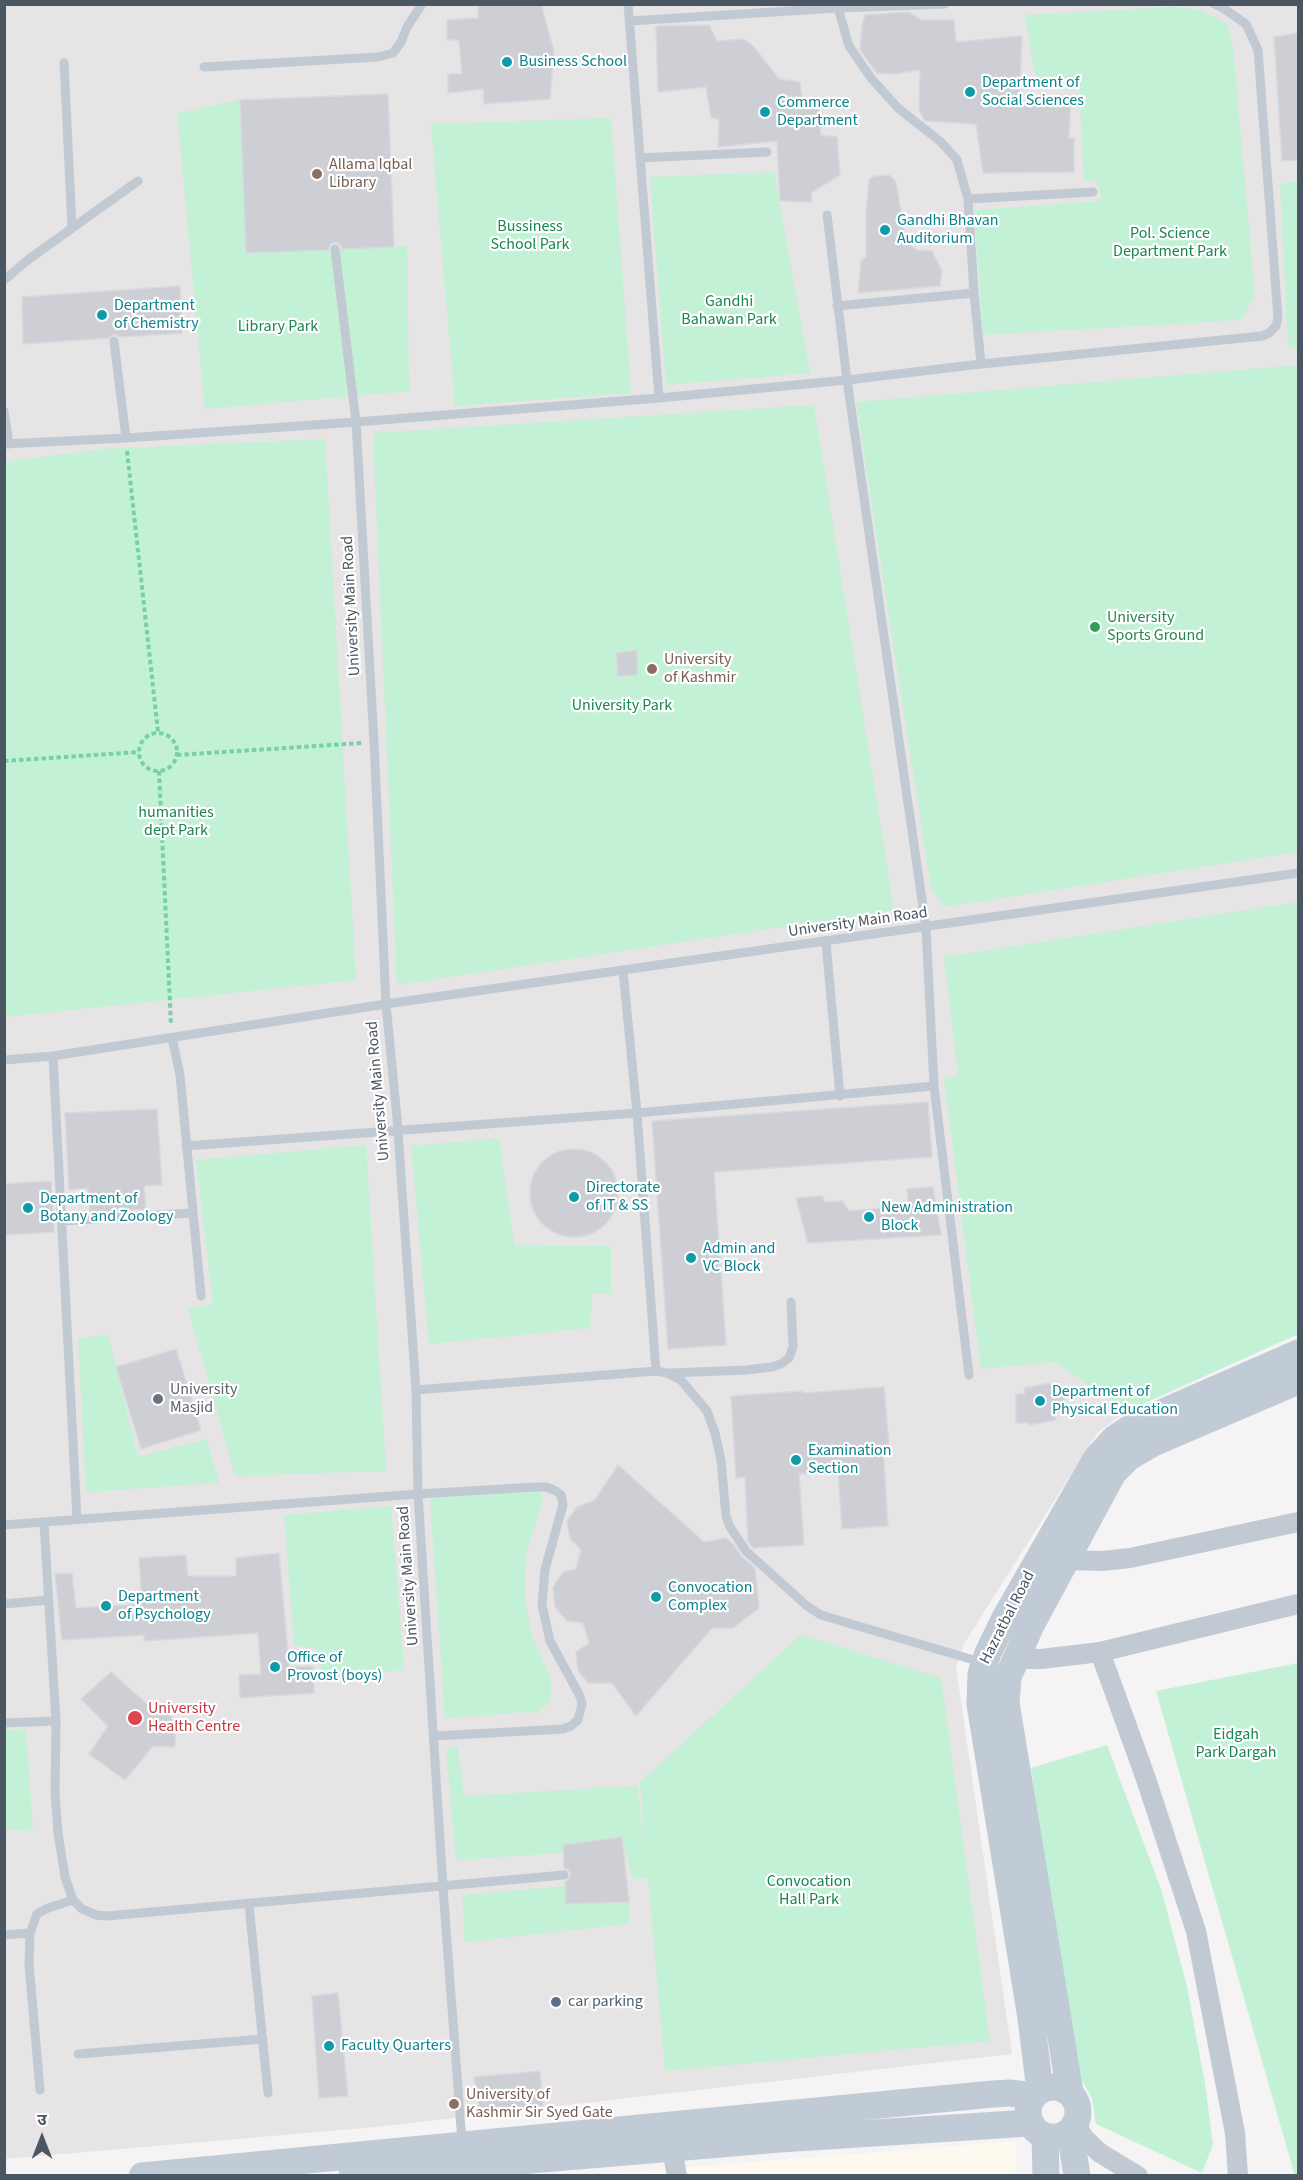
<!DOCTYPE html>
<meta charset="utf-8">
<style>
body{margin:0}
#map{position:relative;width:1303px;height:2180px;overflow:hidden;background:#f5f3f3;font-family:"Source Sans 3","Noto Sans Devanagari",sans-serif}
canvas{display:block}
.frame{position:absolute;inset:0;border:6px solid #4a5661;pointer-events:none}
.north{position:absolute;left:12px;top:2108px;width:60px;height:60px;-webkit-text-stroke:4px #fff;paint-order:stroke;rotate:0deg;font-size:16px;font-weight:700;line-height:24px;text-align:center;color:#4a5661}
.north::after{content:'';display:block;margin:auto;width:21px;height:27px;background:#4a5661;clip-path:polygon(50% 0,100% 100%,50% 72%,0 100%)}
</style>
<div id="map">
<canvas width="1303" height="2180"></canvas>
<div class="frame"></div>
<div class="north">उ</div>
</div>
<script>
const context = document.querySelector('canvas').getContext('2d');
context.lineJoin = 'round';
function fill(path, color) {
  context.fillStyle = color;
  context.fill(path, 'evenodd');
}
function toPath(rows) {
  const path = new Path2D();
  for (const r of rows) {
    if (r.length === 3) {
      path.moveTo(r[0] + r[2], r[1]);
      path.arc(r[0], r[1], r[2], 0, 2 * Math.PI);
      continue;
    }
    path.moveTo(r[0], r[1]);
    for (let i = 2; i < r.length; i += 2) path.lineTo(r[i], r[i + 1]);
  }
  return path;
}
function stroke(path, color, width, dash) {
  context.strokeStyle = color;
  context.lineWidth = width;
  context.lineCap = dash ? 'butt' : 'round';
  context.setLineDash(dash || []);
  context.stroke(path);
}
function write(font, color, halo, rows, align = 'center') {
  context.font = font + ' "Source Sans 3",sans-serif';
  context.lineWidth = 4.5;
  context.setLineDash([]);
  context.textBaseline = 'middle';
  context.strokeStyle = halo;
  context.fillStyle = color;
  for (const [text, x, y, turn = 0] of rows) {
    context.save();
    context.translate(x, y);
    context.rotate((+turn || 0) * Math.PI / 180);
    context.textAlign = isNaN(turn) ? turn : align;
    if (halo) context.strokeText(text, 0, 0);
    context.fillText(text, 0, 0);
    context.restore();
  }
}
fill(toPath([
 [1016,2141,1015,2175,593,2175]
]), '#fdf9ef');
fill(toPath([
 [5,5,1298,5,1298,1334,1127,1411,1097,1433,964,1644,956,1667,1012,2054,376,2127,5,2159]
]), '#e6e4e5');
fill(toPath([
 [1172,7,1200,10,1227,24,1233,47,1255,296,1241,320,983,335,974,210,1102,201,1097,180,1084,181,1079,81,1036,80,1025,15],
 [240,100,246,253,407,246,409,391,205,409,177,113],
 [611,118,631,393,455,406,431,124],
 [774,172,810,373,666,385,650,177],
 [1298,181,1298,347,1288,347,1280,184],
 [1298,365,1298,852,944,907,931,888,856,402],
 [814,405,894,910,397,985,373,433],
 [325,439,356,980,5,1017,5,462,102,449],
 [1298,902,1298,1334,1127,1411,1055,1362,981,1369,944,1078,958,1075,944,957],
 [499,1138,514,1245,611,1246,611,1294,592,1294,590,1328,429,1344,411,1146],
 [366,1145,386,1471,235,1476,188,1308,213,1304,196,1160],
 [108,1335,138,1457,207,1439,219,1483,86,1492,78,1338],
 [537,1490,541,1493,542,1503,527,1550,525,1565,525,1602,533,1639,551,1678,551,1697,549,1702,537,1713,528,1712,445,1718,430,1498],
 [391,1506,404,1670,323,1678,318,1649,294,1645,284,1515],
 [801,1635,941,1678,990,2041,665,2071,648,1878,633,1879,622,1837,563,1845,563,1853,456,1860,446,1749,458,1747,464,1796,637,1786,645,1852,640,1782],
 [1298,1663,1298,2175,1295,2176,1156,1691],
 [26,1729,33,1831,5,1830,5,1730],
 [1107,1745,1162,1892,1187,1987,1205,2084,1213,2144,1202,2173,1096,2124,1092,2098,1082,2081,1043,1856,1031,1768],
 [565,1886,567,1904,629,1902,629,1924,464,1942,463,1895]
]), '#c3f1d5');
const building = toPath([
 [478,4,541,4,554,51,550,99,484,104,483,89,448,93,448,74,462,74,459,40,447,40,447,20,478,18,478,4],
 [908,12,922,20,954,20,956,42,1022,36,1019,104,1071,95,1069,138,1074,138,1074,172,983,173,976,124,925,121,919,110,920,70,893,74,877,73,860,50,862,25,865,15,908,12],
 [709,25,717,41,744,39,754,47,779,79,800,82,803,107,818,106,821,135,837,137,840,175,812,192,811,202,780,201,777,141,718,147,719,120,711,117,706,87,658,92,656,26,709,25],
 [1299,33,1299,160,1282,161,1274,37,1299,33],
 [388,94,394,247,342,249,340,245,335,242,331,244,328,250,246,253,240,100,388,94],
 [889,175,896,182,906,242,917,250,932,251,942,271,940,286,858,293,861,261,866,257,866,214,869,180,874,176,889,175],
 [180,286,182,333,120,337,114,334,108,338,23,344,22,297,180,286],
 [637,650,637,675,618,676,616,653,637,650],
 [928,1102,932,1157,714,1172,726,1345,668,1349,652,1121,928,1102],
 [157,1109,162,1185,144,1186,146,1209,90,1213,88,1188,69,1190,65,1113,157,1109],
 [574,1193,44],
 [51,1181,54,1232,4,1235,4,1184,51,1181],
 [933,1187,941,1235,808,1243,796,1198,822,1196,825,1202,843,1201,849,1211,909,1206,907,1189,933,1187],
 [176,1349,201,1430,141,1449,116,1367,176,1349],
 [1050,1383,1052,1387,1061,1387,1066,1408,1055,1415,1056,1420,1029,1425,1029,1423,1016,1423,1016,1394,1025,1394,1024,1388,1050,1383],
 [884,1387,889,1445,883,1446,888,1526,842,1529,838,1472,799,1474,804,1545,753,1548,748,1542,745,1477,736,1478,731,1396,802,1391,803,1393,884,1387],
 [618,1465,704,1542,726,1538,734,1545,741,1556,755,1568,759,1608,733,1628,712,1628,636,1716,612,1683,588,1683,578,1670,576,1652,589,1643,583,1623,567,1621,555,1607,553,1587,563,1572,576,1569,581,1550,570,1539,567,1521,577,1507,595,1500,618,1465],
 [279,1553,289,1667,313,1666,314,1693,240,1698,239,1675,261,1674,258,1633,144,1641,144,1635,62,1640,55,1574,72,1573,76,1608,142,1604,139,1558,186,1555,188,1576,236,1576,236,1558,279,1553],
 [111,1672,147,1704,166,1704,175,1726,175,1747,153,1746,125,1780,89,1754,108,1726,81,1699,111,1672],
 [622,1837,629,1902,566,1904,565,1882,568,1880,571,1875,569,1871,564,1868,563,1845,622,1837],
 [338,1993,348,2096,319,2098,312,1996,338,1993],
 [540,2071,543,2106,480,2113,474,2077,540,2071]
]);
fill(building, '#cdcfd5');
stroke(building, '#d7d9de', 1.5);
stroke(toPath([
 [127,451,158,732],
 [158,752,19],
 [177,755,362,743],
 [4,761,139,752],
 [159,771,171,1025]
]), '#7ad0a6', 4, [4.5, 3]);
stroke(toPath([
 [628,4,659,398],
 [837,4,849,46,871,78,898,108,941,142,957,160,968,199,974,293,981,364],
 [630,21,838,8,945,4],
 [64,63,72,227],
 [204,67,378,57,393,53,401,42,407,27,422,4],
 [640,158,767,152],
 [968,199,1093,192],
 [827,215,847,380,926,928,934,1086,969,1375],
 [335,249,356,422,374,742,386,1004,397,1118,416,1390,418,1494,443,1888,462,2142],
 [4,280,29,259,138,181],
 [837,306,974,293],
 [114,341,126,438],
 [4,411,9,444],
 [4,444,126,438,356,422,659,398,847,380,981,364,1262,336,1269,333,1276,326,1278,318,1258,50,1246,24,1223,8,1214,4],
 [826,943,840,1096],
 [623,971,637,1113,656,1371],
 [172,1038,180,1075,201,1296],
 [53,1056,77,1519],
 [4,1060,53,1056,386,1004,1298,873],
 [186,1146,637,1113,934,1086],
 [63,1221,191,1213],
 [670,1373,746,1370,772,1367,781,1364,789,1358,793,1347,791,1302],
 [416,1390,656,1371,667,1373,681,1380,707,1411,715,1433,721,1460,726,1516,730,1527,746,1551,807,1606,821,1615,984,1663],
 [44,1523,56,1721,55,1793,58,1833,65,1877,73,1900,82,1909,96,1915,107,1916,564,1875],
 [4,1525,418,1494,536,1487,546,1487,556,1491,561,1495,563,1505,545,1569,542,1605,550,1641,580,1696,582,1704,578,1720,571,1726,563,1729,435,1736],
 [4,1604,48,1600],
 [4,1723,56,1721],
 [249,1905,268,2093],
 [4,1935,30,1933],
 [78,2054,263,2039],
 [40,2090,29,1964,30,1933,37,1914,48,1908,73,1900]
]), '#c1cad2', 9);
stroke(toPath([
 [1066,1560,1102,1561,1130,1558,1298,1522],
 [1100,1652,1145,1776,1196,1931,1235,2133,1238,2176],
 [1015,1659,1041,1659,1100,1652,1298,1604],
 [1076,2124,1084,2138,1100,2153,1138,2176],
 [672,2149,677,2176]
]), '#c1cad2', 20);
stroke(toPath([
 [1053,2112,25],
 [1040,2091,1031,2018,980,1704,981,1674,988,1653,1005,1618,1096,1459,1114,1439,1138,1423,1298,1353],
 [1070,2092,1006,1703,1008,1677,1031,1625,1113,1473,1129,1457,1153,1443,1298,1381],
 [1070,2131,1077,2176],
 [1045,2136,1046,2176],
 [352,2175,780,2139,1030,2123],
 [142,2176,993,2094,1010,2093,1034,2096]
]), '#c1cbd6', 27);
for (const [x, y, r, color] of [
 [507,62,6,"#0f9aa8"],
 [970,92,6,"#0f9aa8"],
 [765,112,6,"#0f9aa8"],
 [317,174,6,"#8d6e63"],
 [885,230,6,"#0f9aa8"],
 [102,315,6,"#0f9aa8"],
 [1095,627,6,"#2e9e5b"],
 [652,669,6,"#8d6e63"],
 [574,1197,6,"#0f9aa8"],
 [28,1208,6,"#0f9aa8"],
 [869,1217,6,"#0f9aa8"],
 [691,1258,6,"#0f9aa8"],
 [158,1399,6,"#6b7280"],
 [1040,1401,6,"#0f9aa8"],
 [796,1460,6,"#0f9aa8"],
 [656,1597,6,"#0f9aa8"],
 [106,1606,6,"#0f9aa8"],
 [275,1667,6,"#0f9aa8"],
 [135,1718,8,"#e0444e"],
 [556,2002,6,"#5c6f8a"],
 [329,2046,6,"#0f9aa8"],
 [454,2104,6,"#8d6e63"]
]) {
  const dot = new Path2D();
  dot.arc(x, y, r, 0, 2 * Math.PI);
  context.fillStyle = color;
  context.fill(dot);
  stroke(dot, '#fff', 2);
}
write('16px', '#0d838f', '#fff', [
 ["Business School",519,62],
 ["Department of",982,83],
 ["Social Sciences",982,101],
 ["Commerce",777,103],
 ["Department",777,121],
 ["Gandhi Bhavan",897,221],
 ["Auditorium",897,239],
 ["Department",114,306],
 ["of Chemistry",114,324],
 ["Directorate",586,1188],
 ["of IT & SS",586,1206],
 ["Department of",40,1199],
 ["Botany and Zoology",40,1217],
 ["New Administration",881,1208],
 ["Block",881,1226],
 ["Admin and",703,1249],
 ["VC Block",703,1267],
 ["Department of",1052,1392],
 ["Physical Education",1052,1410],
 ["Examination",808,1451],
 ["Section",808,1469],
 ["Convocation",668,1588],
 ["Complex",668,1606],
 ["Department",118,1597],
 ["of Psychology",118,1615],
 ["Office of",287,1658],
 ["Provost (boys)",287,1676],
 ["Faculty Quarters",341,2046]
], 'left');
write('16px', '#785e54', '#fff', [
 ["Allama Iqbal",329,165],
 ["Library",329,183],
 ["University",664,660],
 ["of Kashmir",664,678],
 ["University of",466,2095],
 ["Kashmir Sir Syed Gate",466,2113]
], 'left');
write('16px', '#17864f', '#fff', [
 ["Bussiness",530,227],
 ["School Park",530,245],
 ["Pol. Science",1170,234],
 ["Department Park",1170,252],
 ["Gandhi",729,302],
 ["Bahawan Park",729,320],
 ["Library Park",278,327],
 ["University Park",622,706],
 ["humanities",176,813],
 ["dept Park",176,831],
 ["Eidgah",1236,1735],
 ["Park Dargah",1236,1753],
 ["Convocation",809,1882],
 ["Hall Park",809,1900]
]);
write('16px', '#4a5661', '#fff', [
 ["University Main Road",352,606,-93],
 ["University Main Road",858,923,-8],
 ["University Main Road",379,1091,-95],
 ["University Main Road",409,1576,-94],
 ["Hazratbal Road",1008,1618,-63]
]);
write('16px', '#27864d', '#fff', [
 ["University",1107,618],
 ["Sports Ground",1107,636]
], 'left');
write('16px', '#5b616d', '#fff', [
 ["University",170,1390],
 ["Masjid",170,1408]
], 'left');
write('16px', '#be3a42', '#fff', [
 ["University",148,1709],
 ["Health Centre",148,1727]
], 'left');
write('16px', '#4e5e75', '#fff', [
 ["car parking",568,2002]
], 'left');
</script>
